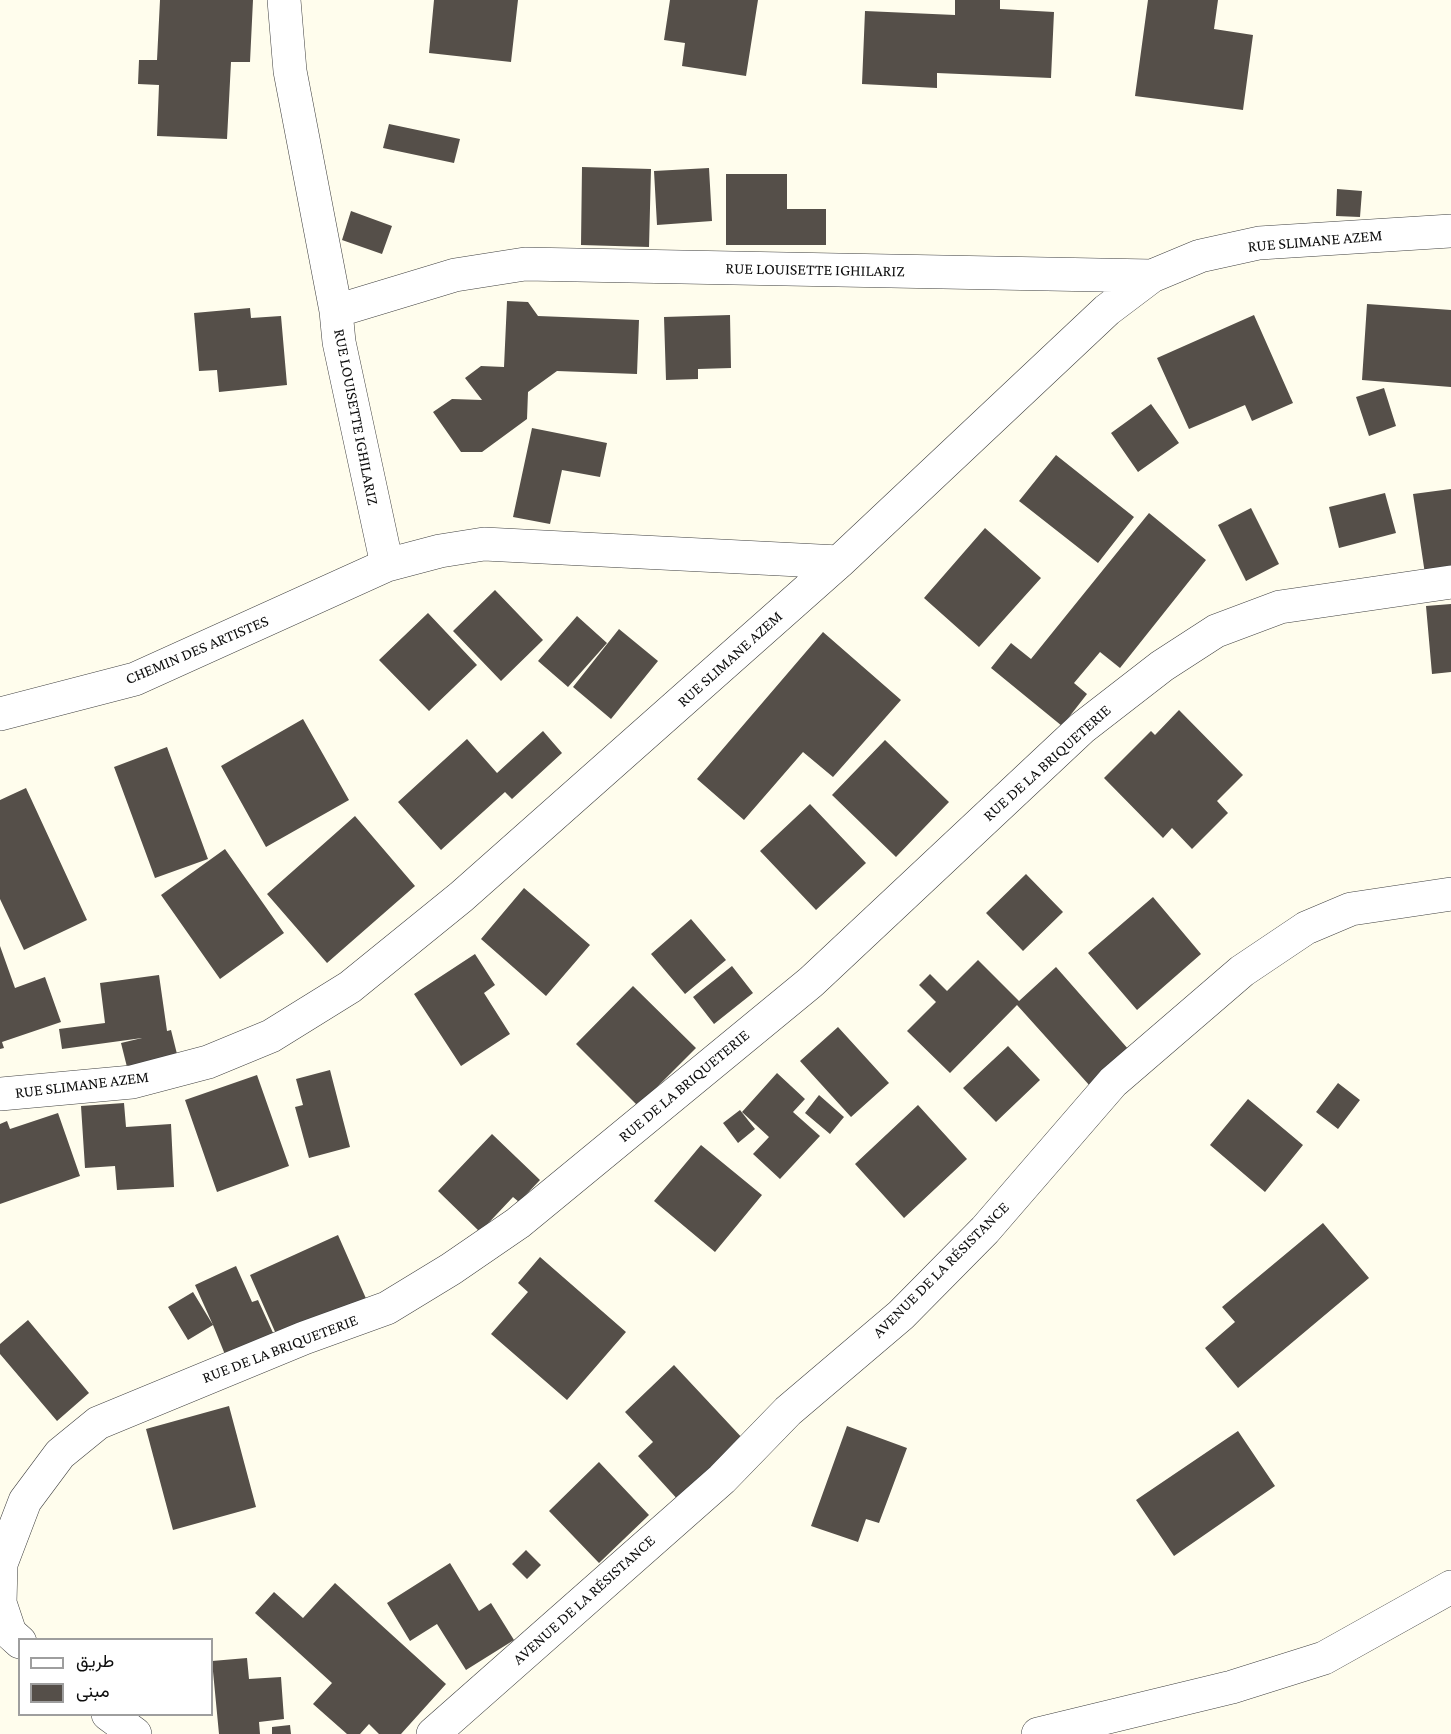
<!DOCTYPE html>
<meta charset="utf-8">
<style>
body{margin:0}
#map{position:relative;width:1451px;height:1734px;overflow:hidden;background:#fffded;font-family:"Crimson Pro",Vazirmatn,serif}
canvas{display:block}
.legend{position:absolute;left:18px;top:1638px;width:195px;height:78px;box-sizing:border-box;background:#fff;border:2px solid #9e9e9e;margin:0;padding:8px 10px;list-style:none;font-size:18px;color:#0d0d0d}
.legend li{display:flex;align-items:center;gap:12px;height:30px}
.legend b{width:30px;border:2px solid #9e9e9e}
</style>
<div id="map">
<canvas width="1451" height="1734"></canvas>
<ul class="legend">
<li><b style="height:8px;background:#fff"></b>طريق</li>
<li><b style="height:16px;background:#554f49"></b>مبنى</li>
</ul>
</div>
<script>
const context = document.querySelector('canvas').getContext('2d');
context.lineJoin = 'round';
function fill(path, color) {
  context.fillStyle = color;
  context.fill(path, 'evenodd');
}
function toPath(rows) {
  const path = new Path2D();
  for (const r of rows) {
    path.moveTo(r[0], r[1]);
    for (let i = 2; i < r.length; i += 2) path.lineTo(r[i], r[i + 1]);
  }
  return path;
}
function stroke(path, color, width, dash) {
  context.strokeStyle = color;
  context.lineWidth = width;
  context.lineCap = dash ? 'butt' : 'round';
  context.setLineDash(dash || []);
  context.stroke(path);
}
function write(font, color, halo, rows, align = 'center') {
  context.font = font + ' "Crimson Pro",serif';
  context.lineWidth = 6;
  context.setLineDash([]);
  context.textBaseline = 'middle';
  context.strokeStyle = halo;
  context.fillStyle = color;
  for (const [text, x, y, turn = 0] of rows) {
    context.save();
    context.translate(x, y);
    context.rotate((+turn || 0) * Math.PI / 180);
    context.textAlign = isNaN(turn) ? turn : align;
    if (halo) context.strokeText(text, 0, 0);
    context.fillText(text, 0, 0);
    context.restore();
  }
}
fill(toPath([
 [160,0,253,0,250,62,231,62,227,139,157,136,159,85,138,84,139,60,157,60],
 [434,0,518,0,511,62,429,53],
 [670,0,758,0,746,76,682,66,685,43,664,40],
 [955,0,1000,0,1000,9,1054,12,1051,78,937,73,937,88,862,84,865,11,955,15],
 [1148,0,1218,0,1214,29,1253,35,1243,110,1135,96],
 [389,124,460,139,454,163,383,148],
 [582,167,651,169,649,247,581,245],
 [709,168,712,221,657,225,654,171],
 [726,174,787,174,787,209,826,209,826,245,726,245],
 [1337,189,1362,191,1360,217,1336,216],
 [351,211,392,226,382,254,342,240],
 [507,301,528,302,538,316,639,320,637,374,557,371,528,392,527,419,482,452,461,452,433,412,452,399,482,400,465,378,481,366,504,367],
 [1367,304,1451,310,1451,387,1362,380],
 [250,308,251,318,281,316,287,385,219,392,217,370,199,371,194,313],
 [730,315,731,368,698,369,698,379,666,380,664,317],
 [1254,315,1293,403,1252,421,1245,405,1189,429,1157,358],
 [1384,388,1396,426,1369,436,1356,397],
 [1151,404,1179,443,1138,472,1111,433],
 [532,428,607,443,600,477,562,470,550,524,513,517],
 [1056,455,1134,517,1098,563,1019,501],
 [1451,489,1451,570,1425,574,1413,494],
 [1385,493,1396,533,1339,548,1329,507],
 [1251,508,1279,564,1246,581,1218,525],
 [1149,513,1206,560,1120,668,1100,652,1074,683,1087,694,1062,726,991,668,1011,643,1031,659],
 [985,528,1041,578,979,647,924,598],
 [495,590,543,640,501,681,453,631],
 [1451,604,1451,672,1432,674,1426,606],
 [428,613,477,665,429,711,379,660],
 [577,616,607,643,568,687,538,661],
 [619,629,658,661,611,719,573,687],
 [823,632,901,700,833,777,803,752,744,820,697,779],
 [1179,710,1243,775,1217,801,1228,813,1192,849,1172,828,1163,838,1104,778,1151,731,1155,735],
 [303,719,349,800,266,847,221,766],
 [543,731,562,753,512,799,505,792,441,850,398,802,467,739,497,773],
 [885,740,949,802,896,857,832,795],
 [167,747,208,859,155,878,114,767],
 [26,788,87,920,24,950,0,899,0,800],
 [810,804,866,863,816,910,760,851],
 [355,816,415,886,327,963,267,894],
 [225,849,284,933,220,979,161,895],
 [1026,874,1063,912,1023,951,986,913],
 [524,888,590,945,546,996,481,939],
 [1153,897,1201,954,1137,1010,1088,953],
 [691,919,726,960,685,994,651,954],
 [0,946,15,988,45,977,61,1022,2,1042,4,1048,0,1049],
 [475,954,495,985,484,993,510,1034,461,1066,414,994],
 [978,960,1019,1001,1056,967,1129,1050,1090,1086,1017,1005,950,1073,907,1031,936,1002,919,985,930,974,947,991],
 [732,966,753,993,714,1024,693,997],
 [159,975,167,1031,171,1030,178,1058,128,1071,121,1043,142,1038,62,1049,59,1029,105,1023,100,983],
 [633,986,696,1048,638,1106,576,1044],
 [838,1027,889,1083,851,1117,800,1061],
 [1008,1046,1040,1080,996,1122,963,1088],
 [330,1070,350,1147,309,1158,295,1107,303,1105,296,1079],
 [777,1073,805,1099,793,1112,820,1136,780,1179,753,1154,769,1137,742,1112],
 [257,1075,289,1166,217,1192,185,1100],
 [1338,1083,1360,1100,1338,1129,1316,1112],
 [819,1095,844,1117,830,1134,805,1113],
 [1248,1099,1303,1145,1265,1192,1210,1145],
 [124,1103,126,1127,171,1124,174,1187,117,1190,115,1166,85,1168,81,1106],
 [918,1105,967,1159,904,1218,855,1164],
 [740,1110,755,1129,738,1143,723,1123],
 [58,1113,80,1176,0,1204,0,1124,7,1121,10,1129],
 [492,1134,540,1180,519,1202,513,1197,480,1232,438,1191],
 [701,1145,762,1195,715,1252,654,1201],
 [1323,1223,1369,1278,1238,1388,1205,1348,1235,1322,1222,1307],
 [338,1235,368,1303,280,1343,250,1275],
 [540,1257,626,1332,567,1400,491,1334,528,1292,518,1283],
 [236,1266,252,1302,258,1300,274,1335,226,1357,213,1325,188,1340,168,1307,193,1292,213,1325,195,1285],
 [28,1320,89,1393,57,1421,0,1354,0,1344],
 [674,1365,745,1441,680,1502,638,1456,653,1442,625,1412],
 [229,1406,256,1507,173,1530,146,1429],
 [847,1426,907,1448,879,1523,866,1519,858,1542,811,1526],
 [1238,1431,1275,1486,1174,1556,1136,1500],
 [599,1462,649,1515,599,1563,549,1511],
 [526,1550,541,1565,527,1579,512,1564],
 [450,1563,479,1611,491,1603,514,1640,466,1670,437,1624,410,1641,387,1603],
 [335,1583,446,1684,401,1734,379,1734,369,1724,360,1734,347,1734,313,1704,332,1683,255,1613,274,1592,303,1618],
 [247,1658,249,1679,281,1677,284,1719,259,1722,260,1734,219,1734,212,1661],
 [290,1725,291,1734,272,1734,272,1727]
]), '#554f49');
const street = toPath([
 [284,0,290,71,336,311],
 [839,562,484,544,440,551,387,565,339,342,336,311,455,275,525,264,1152,276],
 [0,714,135,679,387,565],
 [0,1094,132,1082,208,1062,271,1036,350,987,461,897,839,562,1107,310,1152,276,1200,256,1259,243,1451,231],
 [20,1642,10,1633,0,1603,1,1564,25,1501,60,1454,98,1423,304,1338,387,1308,451,1269,518,1223,811,982,1082,728,1162,666,1216,631,1280,607,1451,582],
 [108,1714,135,1734],
 [433,1734,722,1479,788,1411,901,1315,985,1230,1113,1082,1242,971,1306,928,1351,909,1451,894],
 [1038,1734,1232,1687,1324,1658,1451,1587]
]);
stroke(street, '#404040', 34);
stroke(street, '#fff', 33);
write('16px', '#0d0d0d', '#fff', [
 ["RUE SLIMANE AZEM",1315,241,-5],
 ["RUE LOUISETTE IGHILARIZ",815,270,1],
 ["RUE LOUISETTE IGHILARIZ",356,417,79],
 ["CHEMIN DES ARTISTES",197,650,-23],
 ["RUE SLIMANE AZEM",730,659,-42],
 ["RUE DE LA BRIQUETERIE",1047,763,-42],
 ["RUE SLIMANE AZEM",82,1085,-7],
 ["RUE DE LA BRIQUETERIE",684,1086,-40],
 ["AVENUE DE LA RÉSISTANCE",941,1270,-45],
 ["RUE DE LA BRIQUETERIE",280,1349,-21],
 ["AVENUE DE LA RÉSISTANCE",584,1600,-42]
]);
</script>
